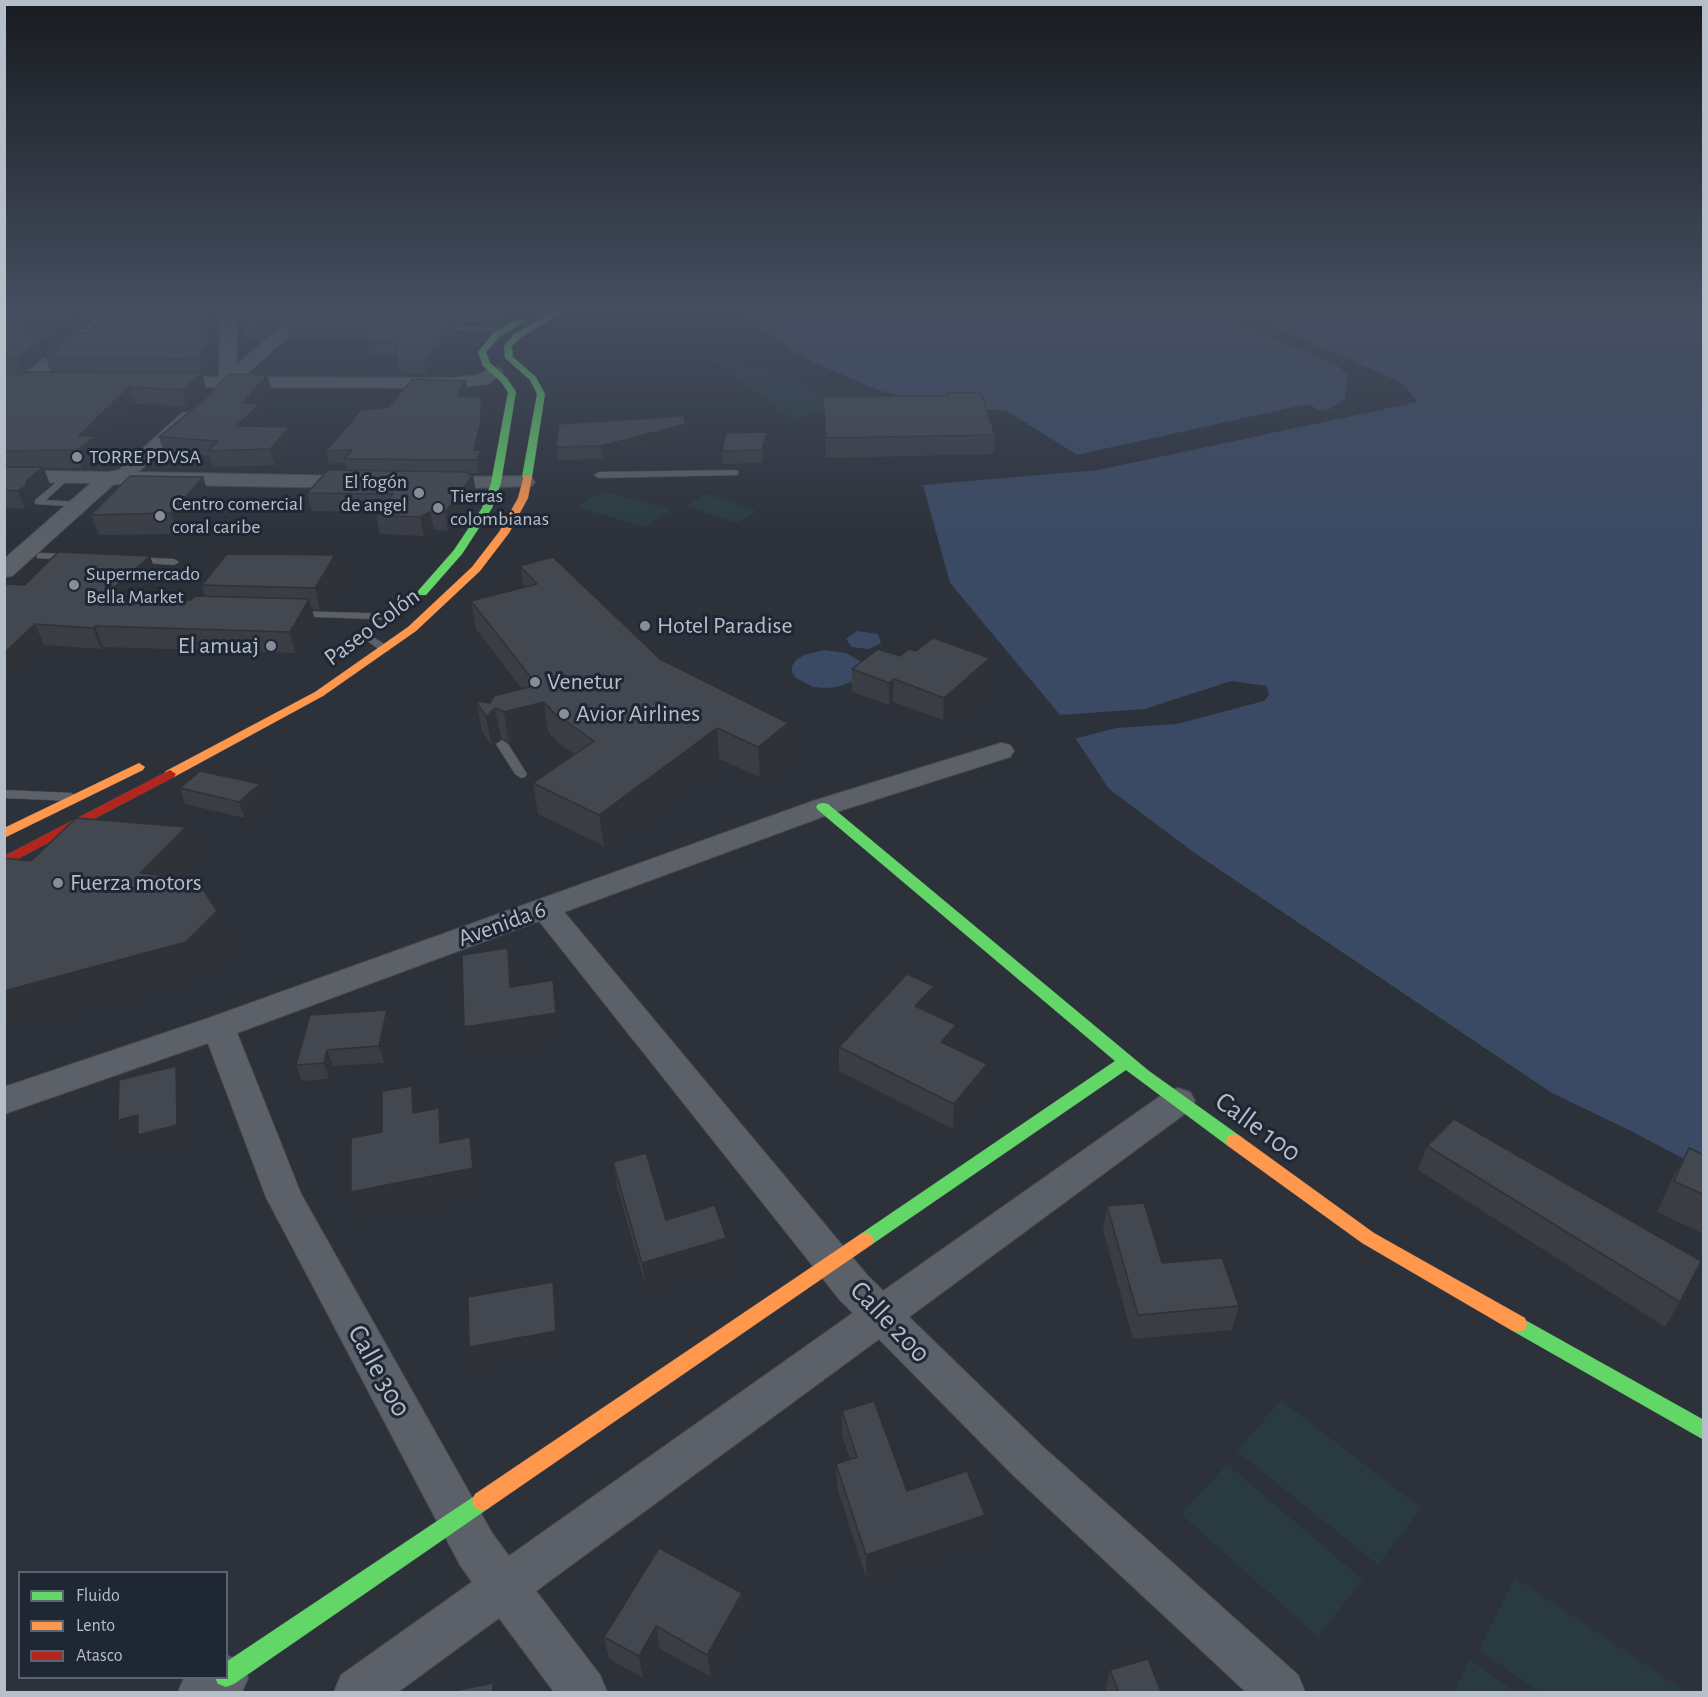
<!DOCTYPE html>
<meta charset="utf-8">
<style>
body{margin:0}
#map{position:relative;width:1708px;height:1697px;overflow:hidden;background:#2c313a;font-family:"Alegreya Sans",sans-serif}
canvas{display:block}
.frame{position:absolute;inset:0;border:6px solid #b6beca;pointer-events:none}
.legend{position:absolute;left:18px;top:1571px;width:210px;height:108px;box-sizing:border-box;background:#1f2735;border:2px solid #5b6371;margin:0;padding:8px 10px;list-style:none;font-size:18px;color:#b6beca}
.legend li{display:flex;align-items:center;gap:12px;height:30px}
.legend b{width:30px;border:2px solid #5b6371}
</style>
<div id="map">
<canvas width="1708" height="1697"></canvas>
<div class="frame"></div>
<ul class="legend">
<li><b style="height:8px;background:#63d668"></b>Fluido</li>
<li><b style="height:8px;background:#ff974d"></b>Lento</li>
<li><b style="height:8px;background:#b3261e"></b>Atasco</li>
</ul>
</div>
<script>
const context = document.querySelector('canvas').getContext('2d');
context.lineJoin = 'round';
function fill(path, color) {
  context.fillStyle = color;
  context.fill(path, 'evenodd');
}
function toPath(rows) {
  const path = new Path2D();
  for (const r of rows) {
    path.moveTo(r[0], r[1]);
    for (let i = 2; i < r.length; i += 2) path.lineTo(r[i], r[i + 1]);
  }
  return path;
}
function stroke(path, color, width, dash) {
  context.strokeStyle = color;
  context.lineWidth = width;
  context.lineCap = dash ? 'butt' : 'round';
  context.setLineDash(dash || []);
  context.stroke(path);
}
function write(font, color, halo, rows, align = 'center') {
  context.font = font + ' "Alegreya Sans",sans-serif';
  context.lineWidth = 6;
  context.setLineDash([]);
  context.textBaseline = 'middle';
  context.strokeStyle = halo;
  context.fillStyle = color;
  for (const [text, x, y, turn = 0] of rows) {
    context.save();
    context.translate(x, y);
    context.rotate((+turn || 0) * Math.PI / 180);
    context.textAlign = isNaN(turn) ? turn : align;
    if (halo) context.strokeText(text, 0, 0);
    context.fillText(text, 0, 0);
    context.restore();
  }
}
fill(toPath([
 [708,357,791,375,849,412,818,413,791,418],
 [603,491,671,510,645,527,577,507],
 [707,494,757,511,736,523,686,506],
 [1281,1400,1421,1508,1378,1565,1237,1451],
 [1227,1464,1363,1580,1318,1637,1181,1514],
 [1515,1578,1686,1692,1539,1692,1479,1650],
 [1470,1660,1516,1692,1454,1692]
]), '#293b40');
fill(toPath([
 [738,309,1703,309,1703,1169,1631,1131,1552,1093,1199,856,1109,789,1060,715,950,583,923,485,1098,470,1093,465,1007,411,954,407,927,403,878,390,808,360,752,323],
 [857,631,878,634,881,643,869,649,852,647,846,639],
 [824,650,846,653,861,662,863,668,856,680,837,687,825,688,813,687,796,678,792,672,792,666,796,660,804,655]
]), '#3b4a64');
fill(toPath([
 [1165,309,1223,309,1250,316,1396,380,1404,385,1418,402,1098,470,1076,455,1308,404,1321,411,1330,409,1345,399,1348,375,1338,366,1233,320],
 [1231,681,1267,686,1269,695,1264,701,1177,724,1116,728,1074,739,1060,715,1145,709]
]), '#2c313a');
const lane = toPath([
 [434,325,503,328,507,330,503,332,437,329,434,329,434,325],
 [735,470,738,471,738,475,599,478,594,475,599,472,735,470],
 [65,475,70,478,68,480,46,500,79,502,84,505,82,507,35,504,35,500,65,475],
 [41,553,70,554,75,557,70,560,37,558,37,554,41,553],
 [134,557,174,559,179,562,174,565,130,562,129,560,134,557],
 [296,611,396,614,401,617,396,620,292,616,291,614,296,611],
 [370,635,389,647,389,651,381,651,366,640,364,638,370,635],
 [502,740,508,744,527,774,525,777,521,778,515,774,496,744,502,740],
 [4,790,72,793,78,797,72,801,4,798,4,790]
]);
const street = toPath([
 [4,309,128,309,10,402,4,403,4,389,104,313,4,318,4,309],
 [221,309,237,309,236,365,302,309,319,309,243,377,453,378,477,375,494,367,500,368,503,372,488,384,453,388,231,387,220,393,214,392,212,387,159,386,156,382,159,378,165,377,219,377,221,309],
 [188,412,194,413,197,417,194,421,138,472,356,476,363,478,366,482,363,486,356,488,114,484,12,576,4,577,4,559,91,483,4,482,4,470,108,472,119,470,182,413,188,412],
 [525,476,532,478,535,482,532,486,436,489,429,487,426,483,429,479,436,477,525,476],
 [1001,743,1010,745,1014,751,1010,757,833,813,564,912,867,1275,883,1291,1166,1092,1178,1088,1190,1092,1195,1101,1190,1110,909,1317,1042,1446,1298,1675,1305,1692,1246,1692,1012,1474,879,1339,536,1591,600,1675,607,1692,554,1692,499,1618,398,1692,334,1692,341,1675,472,1582,460,1565,266,1197,208,1043,4,1114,4,1087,206,1019,813,801,1001,743],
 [539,921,839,1299,853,1313,509,1556,492,1533,301,1194,237,1033,539,921],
 [226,1655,241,1661,248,1678,242,1692,178,1692,184,1678,226,1678,226,1655]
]);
const fast = toPath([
 [559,309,568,309,520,338,512,346,513,357,536,377,545,394,532,477,527,480,522,477,537,394,530,380,505,358,504,346,514,334,559,309],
 [518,319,525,321,499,337,486,352,490,363,507,378,516,392,501,483,492,508,462,554,426,595,418,595,418,591,454,550,482,508,491,483,508,392,501,382,483,366,478,352,493,333,518,319],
 [823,803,828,804,1149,1071,1240,1136,1242,1141,1240,1146,1234,1148,1228,1146,1126,1070,871,1245,865,1247,859,1245,856,1240,859,1235,1115,1061,818,810,816,807,818,804,823,803],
 [1518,1316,1704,1420,1704,1440,1511,1330,1509,1324,1511,1318,1518,1316],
 [482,1491,489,1494,492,1501,489,1508,234,1684,226,1687,218,1684,215,1678,226,1678,226,1662,482,1491]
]);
const slow = toPath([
 [524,475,532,477,528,498,509,533,480,571,416,631,323,696,174,777,166,777,164,774,166,771,315,692,408,627,472,567,499,532,518,498,524,475],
 [139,763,145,767,143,770,4,838,4,828,139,763],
 [1234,1134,1240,1136,1374,1233,1525,1318,1527,1324,1525,1330,1518,1332,1511,1330,1362,1243,1228,1146,1226,1141,1228,1136,1234,1134],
 [865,1233,871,1235,874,1240,871,1245,489,1508,482,1511,475,1508,472,1501,475,1494,859,1235,865,1233]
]);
const jam = toPath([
 [170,770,176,774,174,777,4,866,4,856,170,770]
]);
stroke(lane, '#484c52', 1);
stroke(street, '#484c52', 2);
stroke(fast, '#484c52', 1);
stroke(slow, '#484c52', 1);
stroke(jam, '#484c52', 1);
fill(lane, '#5c6068');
fill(street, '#5c6068');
fill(fast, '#63d668');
fill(slow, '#ff974d');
fill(jam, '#b3261e');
fill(toPath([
 [4,309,50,309,53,318,41,330,58,347,24,373,51,372,46,358,87,333,114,309,208,309,207,336,215,351,202,375,206,389,187,406,135,404,98,440,103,453,82,468,44,468,50,485,34,498,33,504,25,509,4,507],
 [299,309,264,339,246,339,243,326],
 [305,309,515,309,498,323,464,320,461,325,454,324,455,333,427,375,400,373,397,357,370,355,367,339,290,339,286,326],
 [267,375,271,389,259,403,260,404,264,419,256,427,290,427,294,443,275,465,213,467,210,456,164,453,159,437,210,395,209,393],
 [466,381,468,393,466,396,484,408,482,439,480,450,481,450,483,462,479,473,469,473,469,474,473,475,476,493,448,531,434,530,424,536,380,534,376,515,378,512,312,511,307,493,347,470,345,463,329,464,326,451,388,407],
 [947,393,995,435,994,454,826,458,823,396,947,396],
 [687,437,602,459,558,460,556,447],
 [768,445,763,463,723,464,722,451],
 [203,477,209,496,177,534,99,535,91,515],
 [335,555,340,575,320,610,312,609,315,620,295,653,103,647,101,649,44,645,4,683,4,585,25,585,150,556,157,576,131,600,191,600,205,596,202,585],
 [520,566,660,659,788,723,789,754,760,777,719,759,604,846,538,814,533,783,574,754,558,743,548,732,509,742,501,738,492,747,482,731,476,701,490,703,522,689,476,629,471,601,524,587],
 [900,656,989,680,943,720,893,702,889,705,852,692,852,669],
 [180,788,265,799,245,818,185,804],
 [934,986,932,1010,930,1013,955,1049,987,1064,985,1089,953,1129,839,1071,839,1047],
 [387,1010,392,1027,384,1063,333,1066,329,1079,302,1081,296,1065],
 [1427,1146,1680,1302,1665,1327,1418,1170],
 [1689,1148,1704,1155,1704,1234,1657,1212,1672,1179],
 [613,1162,666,1220,728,1263,646,1288,617,1187],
 [1107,1206,1162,1263,1239,1306,1232,1330,1133,1339,1103,1230],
 [842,1411,907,1491,985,1515,982,1538,866,1578,837,1487,836,1464,850,1459,842,1435],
 [742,1593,745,1616,711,1677,660,1649,643,1678,609,1659,604,1637],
 [1110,1670,1161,1692,1105,1692]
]), '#3a3d44');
fill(toPath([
 [42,309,50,309,53,318,28,345,22,330],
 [203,309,208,309,207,344,211,336,215,351,202,375,198,359,202,336],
 [280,309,299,309,264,339,261,326],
 [461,309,462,309,464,320,461,325,459,312],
 [497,309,515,309,498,323,496,310],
 [453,320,455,333,427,375,425,361],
 [53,331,58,347,23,374,17,358],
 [202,373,206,389,187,406,182,390],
 [267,375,271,389,255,408,260,404,264,419,240,442,236,426,243,403],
 [466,381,468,393,460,409,457,396],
 [129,387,135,404,98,440,103,453,82,468,76,450,79,436],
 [482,396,484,408,482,439,477,460,481,450,483,462,479,473,474,450],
 [686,424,687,437,602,459,601,446],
 [290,427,294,443,275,465,270,449],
 [767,432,768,445,763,463,762,450],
 [43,467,50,485,34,498,33,504,25,509,18,491,27,480],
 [469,472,470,479,473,475,476,493,448,531,445,512],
 [203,477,209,496,177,534,171,513],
 [430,512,434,530,424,536,420,517],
 [335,555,340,575,320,610,315,588],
 [150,556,157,576,129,601,134,613,110,591],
 [309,599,315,620,295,653,290,632],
 [35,624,44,645,4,683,4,653],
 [95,626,103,647,101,649,93,628],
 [990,658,989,680,943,720,944,698],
 [894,679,893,702,889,705,889,683],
 [544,702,548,732,509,742,504,712],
 [495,708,501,738,492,747,486,717],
 [788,723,789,754,760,777,758,747],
 [717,728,719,759,604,846,599,815],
 [260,784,265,799,245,818,239,802],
 [186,827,197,858,153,904,140,873],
 [217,911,229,942,198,974,4,1027,4,991],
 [508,948,513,972,515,1011,510,987],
 [553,980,558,1004,560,1037,469,1052,464,1027],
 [934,986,932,1010,914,1031,915,1006],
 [387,1010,392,1027,384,1063,379,1046],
 [956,1025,955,1050,941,1042],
 [327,1050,333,1066,329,1079,324,1063],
 [987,1064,985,1089,953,1129,954,1104],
 [176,1066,183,1082,184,1142,146,1151,138,1135],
 [412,1086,419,1110,420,1138,413,1113],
 [439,1108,445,1132,447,1167,440,1143],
 [138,1115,146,1132,126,1137,118,1120],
 [470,1137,477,1162,479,1193,359,1217,351,1192],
 [726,1238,728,1263,646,1288,642,1263],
 [553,1282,557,1298,559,1347,474,1363,469,1347],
 [985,1515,982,1538,866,1578,866,1555],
 [742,1593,745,1616,711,1677,707,1655],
 [656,1626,660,1649,643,1678,639,1656]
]), '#2f3237');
const building = toPath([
 [4,309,42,309,22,330,53,331,17,358,4,358,4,309],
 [114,309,203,309,202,336,211,336,198,359,46,358,79,333,87,333,114,309],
 [242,309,280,309,261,326,243,326,242,309],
 [305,309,461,309,459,312,389,310,390,318,453,320,425,361,397,360,397,343,367,342,365,326,286,326,305,309],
 [4,372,9,372,18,376,27,372,202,373,182,390,129,387,79,436,97,436,76,450,4,451,4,372],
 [230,374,267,375,243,403,260,404,236,426,290,427,270,449,208,451,218,441,159,437,212,393,209,393,230,374],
 [413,379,466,381,457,396,482,396,480,426,474,450,481,450,477,460,344,459,352,450,326,451,361,410,388,407,413,379],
 [981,392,995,435,826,438,823,396,948,396,947,393,981,392],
 [684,416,686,424,601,446,556,447,559,424,684,416],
 [767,432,762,450,722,451,726,433,767,432],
 [4,467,43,467,27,480,26,486,18,491,4,490,4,467],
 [328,470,469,472,468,474,473,475,445,512,430,512,420,517,376,515,393,494,307,493,328,470],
 [130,476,203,477,171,513,91,515,130,476],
 [58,552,150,556,110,591,126,592,120,599,191,600,195,596,309,599,290,632,95,626,93,628,35,624,4,653,4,585,6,584,25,585,58,552],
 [227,554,335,555,315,588,202,585,227,554],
 [553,557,660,659,788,723,758,747,717,728,599,815,533,783,594,741,554,713,544,702,504,712,495,708,486,717,476,701,490,703,494,696,537,685,471,601,537,584,520,566,553,557],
 [933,638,990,658,944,698,894,679,889,683,852,669,878,649,900,656,909,649,916,651,933,638],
 [200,771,260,784,239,802,180,788,200,771],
 [76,818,186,827,140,873,196,879,217,911,186,942,4,991,4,858,31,861,76,818],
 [508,948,510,987,553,980,556,1013,464,1027,462,955,508,948],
 [907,974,934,986,915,1006,956,1025,941,1042,987,1064,954,1104,839,1047,907,974],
 [387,1010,379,1046,327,1050,324,1063,296,1065,310,1015,387,1010],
 [176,1066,177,1125,138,1135,138,1115,118,1120,119,1080,176,1066],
 [412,1086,413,1113,439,1108,440,1143,470,1137,473,1168,351,1192,351,1138,382,1132,382,1091,412,1086],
 [1454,1119,1701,1261,1680,1302,1427,1146,1454,1119],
 [1689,1148,1704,1155,1704,1195,1674,1181,1689,1148],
 [646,1153,666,1220,715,1205,726,1238,642,1263,613,1162,646,1153],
 [1144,1203,1162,1263,1222,1258,1239,1306,1138,1315,1107,1206,1144,1203],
 [553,1282,556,1331,469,1347,468,1297,553,1282],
 [874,1401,907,1491,967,1471,985,1515,866,1555,836,1464,857,1457,842,1411,874,1401],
 [659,1548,742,1593,707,1655,656,1626,639,1656,604,1637,659,1548],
 [1148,1659,1161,1692,1119,1692,1110,1670,1148,1659],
 [493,1683,493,1692,449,1692,493,1683]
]);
fill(building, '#43474f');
stroke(building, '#2f3237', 1.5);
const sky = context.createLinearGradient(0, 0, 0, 546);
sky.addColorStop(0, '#181b20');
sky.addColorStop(0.57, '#454e60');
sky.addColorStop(1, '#454e6000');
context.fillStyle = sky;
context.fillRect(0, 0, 1708, 546);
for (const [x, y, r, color] of [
 [77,457,6,"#868d98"],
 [419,493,6,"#868d98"],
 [438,508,6,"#868d98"],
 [160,516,6,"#868d98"],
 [74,585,6,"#868d98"],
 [645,626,6,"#868d98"],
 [271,646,6,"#868d98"],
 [535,682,6,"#868d98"],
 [564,714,6,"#868d98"],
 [58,883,6,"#868d98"]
]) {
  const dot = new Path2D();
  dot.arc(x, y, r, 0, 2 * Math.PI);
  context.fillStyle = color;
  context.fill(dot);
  stroke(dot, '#1f2735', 2);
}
write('20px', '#b6beca', '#1f2735', [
 ["TORRE PDVSA",89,457],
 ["El fogón",407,482,"right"],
 ["de angel",407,505,"right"],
 ["Tierras",450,496],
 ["colombianas",450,519],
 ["Centro comercial",172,504],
 ["coral caribe",172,527],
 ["Supermercado",86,574],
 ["Bella Market",86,597]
], 'left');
write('24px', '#b6beca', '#1f2735', [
 ["Hotel Paradise",657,626],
 ["El amuaj",259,646,"right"],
 ["Venetur",547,682],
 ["Avior Airlines",576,714],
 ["Fuerza motors",70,883]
], 'left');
write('24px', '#b6beca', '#1f2735', [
 ["Paseo Colón",372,627,-37],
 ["Avenida 6",502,924,-20]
]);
write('28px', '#b6beca', '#1f2735', [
 ["Calle 100",1258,1127,36],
 ["Calle 200",890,1322,46],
 ["Calle 300",379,1371,61]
]);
</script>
